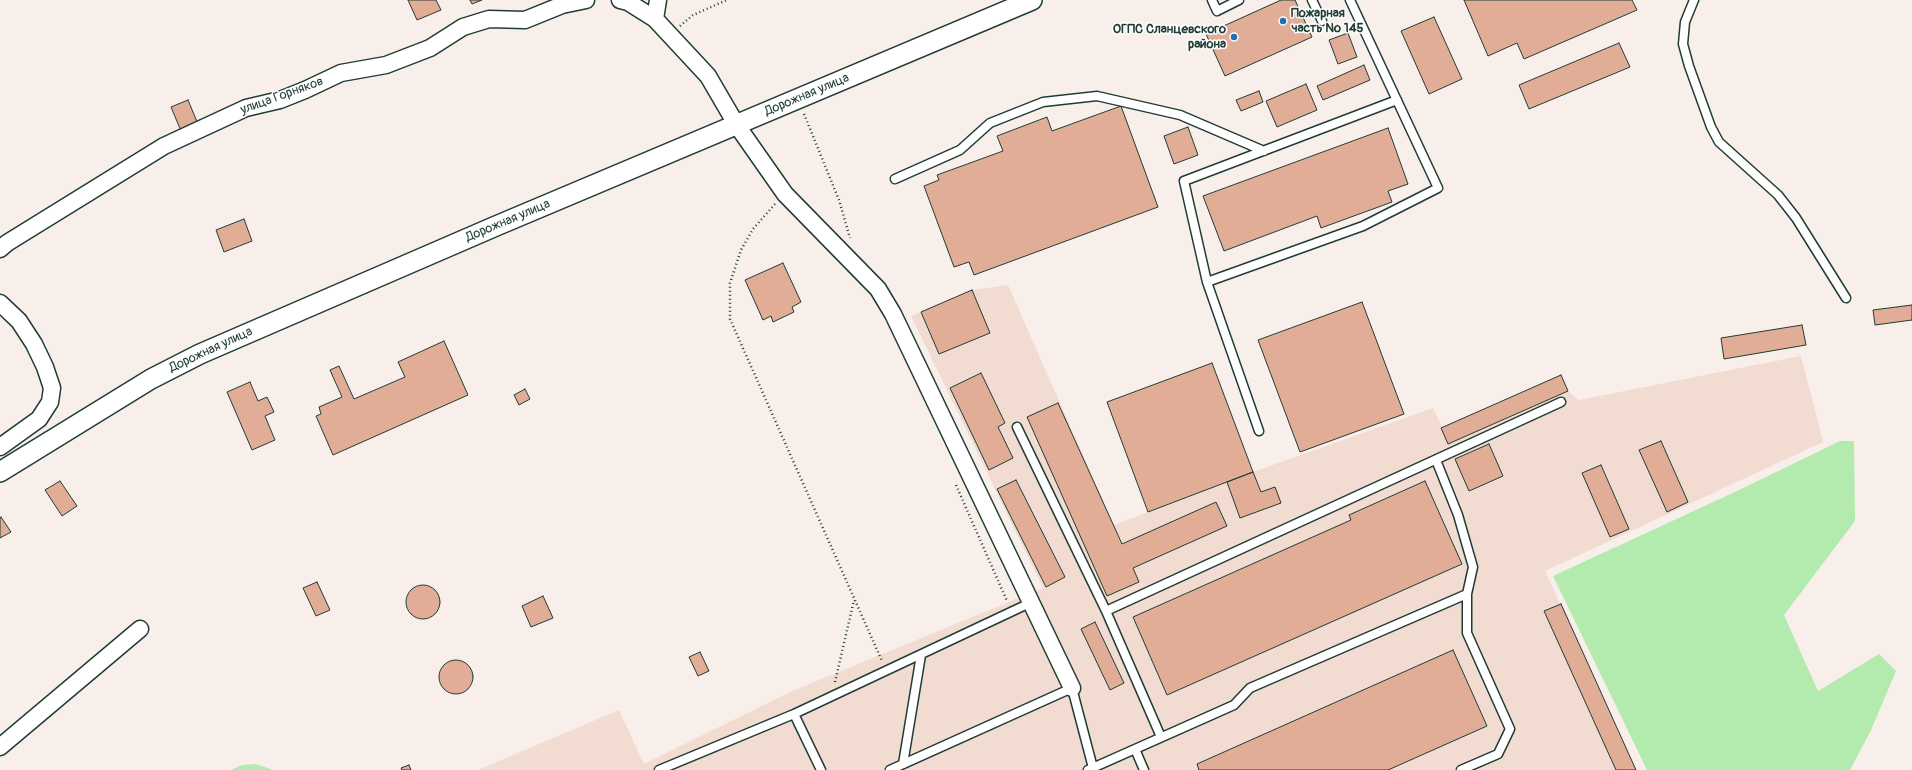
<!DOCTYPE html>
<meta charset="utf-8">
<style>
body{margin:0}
canvas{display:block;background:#f9efea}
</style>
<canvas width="1912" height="770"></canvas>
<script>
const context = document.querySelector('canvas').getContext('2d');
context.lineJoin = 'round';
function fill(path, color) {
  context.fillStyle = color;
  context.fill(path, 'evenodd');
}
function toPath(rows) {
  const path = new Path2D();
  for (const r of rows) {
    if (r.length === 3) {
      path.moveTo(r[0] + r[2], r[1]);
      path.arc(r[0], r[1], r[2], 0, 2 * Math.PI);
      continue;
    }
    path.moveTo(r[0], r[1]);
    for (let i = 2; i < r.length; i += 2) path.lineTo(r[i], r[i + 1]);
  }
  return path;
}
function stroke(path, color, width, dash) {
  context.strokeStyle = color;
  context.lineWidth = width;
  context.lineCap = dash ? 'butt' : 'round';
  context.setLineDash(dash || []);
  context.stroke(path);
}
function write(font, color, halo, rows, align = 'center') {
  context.font = font + ' Pangolin,sans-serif';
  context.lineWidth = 3;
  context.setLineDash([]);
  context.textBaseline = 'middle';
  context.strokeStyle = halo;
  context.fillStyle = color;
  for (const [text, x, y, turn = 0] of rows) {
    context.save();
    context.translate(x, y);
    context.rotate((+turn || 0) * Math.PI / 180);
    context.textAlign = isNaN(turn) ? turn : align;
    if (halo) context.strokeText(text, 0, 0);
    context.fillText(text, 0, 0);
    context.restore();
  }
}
fill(toPath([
 [1008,285,1114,525,1253,472,1433,408,1442,427,1561,375,1568,391,1579,400,1801,356,1823,442,1545,571,1636,770,478,770,619,710,644,764,790,692,1043,588,911,316,972,290]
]), '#f2dbd1');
fill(toPath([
 [1840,441,1854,441,1855,521,1784,615,1818,691,1879,654,1896,671,1871,730,1850,770,1647,770,1553,576,1737,491],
 [256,764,273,770,231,770,242,765]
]), '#b3ebae');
const building = toPath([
 [408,0,436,0,441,10,417,20,408,0],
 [470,0,482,0,472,4,470,0],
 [1281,0,1295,0,1312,37,1225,76,1206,34,1281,0],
 [1464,0,1632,0,1637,10,1524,59,1517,43,1488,56,1464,0],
 [1434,17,1462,79,1429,94,1401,31,1434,17],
 [1348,33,1357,57,1338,64,1329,40,1348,33],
 [1619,43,1630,67,1529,109,1519,85,1619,43],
 [1364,65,1370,80,1323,100,1317,86,1364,65],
 [1306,84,1317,110,1277,127,1266,101,1306,84],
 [1259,91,1263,102,1241,111,1236,100,1259,91],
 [188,100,198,124,181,131,171,107,188,100],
 [1121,106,1158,207,974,275,969,262,954,267,924,186,939,180,937,175,1003,151,997,136,1047,117,1052,131,1121,106],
 [1188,127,1198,155,1174,164,1164,136,1188,127],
 [1388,128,1408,184,1388,191,1392,202,1321,228,1317,216,1224,251,1203,196,1388,128],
 [244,219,252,241,224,252,216,230,244,219],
 [783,263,801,302,792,307,794,312,773,322,771,316,763,320,745,280,783,263],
 [972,290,990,333,939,354,921,312,972,290],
 [1362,302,1404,414,1300,452,1258,340,1362,302],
 [1912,305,1912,320,1875,325,1873,310,1912,305],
 [1802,325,1806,345,1724,359,1721,338,1802,325],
 [444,341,468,395,333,455,316,416,321,414,319,407,342,397,330,370,339,366,354,399,405,377,398,362,444,341],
 [1212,363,1253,472,1148,512,1107,402,1212,363],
 [981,373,1005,423,998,427,1013,458,989,470,950,388,981,373],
 [1561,375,1568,391,1448,444,1441,428,1561,375],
 [250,382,258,401,267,397,274,412,265,416,275,440,252,450,227,392,250,382],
 [525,389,530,399,519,405,514,395,525,389],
 [1058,403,1122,544,1216,502,1227,526,1133,568,1139,582,1107,596,1027,417,1058,403],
 [1661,441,1688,502,1667,512,1639,450,1661,441],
 [1489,444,1503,476,1469,491,1455,459,1489,444],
 [1601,465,1629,529,1610,537,1582,473,1601,465],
 [1253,472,1261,492,1275,487,1281,503,1240,518,1227,482,1253,472],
 [1016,480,1065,577,1046,587,997,489,1016,480],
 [60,481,77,506,62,516,45,490,60,481],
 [1425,481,1462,564,1167,695,1133,617,1351,520,1349,515,1425,481],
 [1,517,11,532,0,538,0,518,1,517],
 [317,582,330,610,316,616,303,588,317,582],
 [423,602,17],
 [543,596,553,618,531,627,522,606,543,596],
 [1561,604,1636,770,1616,770,1544,611,1561,604],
 [1095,622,1124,683,1110,690,1081,629,1095,622],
 [1453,650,1487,726,1388,770,1199,770,1197,764,1453,650],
 [700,652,709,671,698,676,689,657,700,652],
 [456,677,17],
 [409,765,411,770,402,770,401,768,409,765]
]);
fill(building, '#e2ad97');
stroke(building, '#1f3d34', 1);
const service = toPath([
 [1212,0,1217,11,1239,0],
 [1312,0,1322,21],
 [1694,0,1685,22,1683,44,1689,66,1711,127,1719,142,1778,195,1796,218,1846,298],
 [895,179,960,150,990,123,1043,102,1097,96,1180,115,1264,151],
 [1207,282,1363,226,1438,188,1350,0],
 [1017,427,1106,611,1161,737],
 [1259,431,1207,282,1184,181,1397,100],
 [1436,460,1458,515,1473,567,1467,594,1467,633,1510,729,1498,754,1461,770],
 [1106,611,1561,402],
 [794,714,821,770],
 [1135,749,1144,770],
 [903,764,921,655],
 [659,770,794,714,1032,602],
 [890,770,1072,688,1093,768],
 [1088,770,1234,705,1250,688,1467,594]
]);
const minor = toPath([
 [620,0,628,2,655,19,708,76,736,124,785,194,878,289,893,314,1072,688],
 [655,19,658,0],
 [0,249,7,243,164,146,246,108,280,100,305,90,341,73,386,65,430,48,463,27,489,19,525,20,562,5,586,0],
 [0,303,19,321,34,344,45,367,52,388,50,402,39,419,0,447],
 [0,747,140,629]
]);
const tertiary = toPath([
 [0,472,151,379,200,354,496,226,1032,0]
]);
stroke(service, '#1f3d34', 11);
stroke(minor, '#1f3d34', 19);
stroke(tertiary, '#1f3d34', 22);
stroke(toPath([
 [680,26,693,15,727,0],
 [804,114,839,200,850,238],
 [775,204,753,229,741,250,730,283,730,319,882,661],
 [956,485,1007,601],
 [835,682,854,600]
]), '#1f3d34', 2.5, [1, 3]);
stroke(service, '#fff', 8);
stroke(minor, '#fff', 16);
stroke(tertiary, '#fff', 19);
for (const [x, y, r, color] of [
 [1283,21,4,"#1f6fb2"],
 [1234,37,4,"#1f6fb2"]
]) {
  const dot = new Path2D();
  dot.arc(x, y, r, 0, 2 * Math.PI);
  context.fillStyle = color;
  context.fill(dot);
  stroke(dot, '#fff', 1.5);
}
write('bold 13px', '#1f3d34', '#fff', [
 ["Пожарная",1291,14],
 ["часть № 145",1291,29],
 ["ОГПС Сланцевского",1226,30,"right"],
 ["района",1226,45,"right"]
], 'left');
write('13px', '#1f3d34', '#fff', [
 ["Дорожная улица",807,95,-23],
 ["улица Горняков",282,96,-20],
 ["Дорожная улица",508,221,-23],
 ["Дорожная улица",211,350,-25]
]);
</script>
